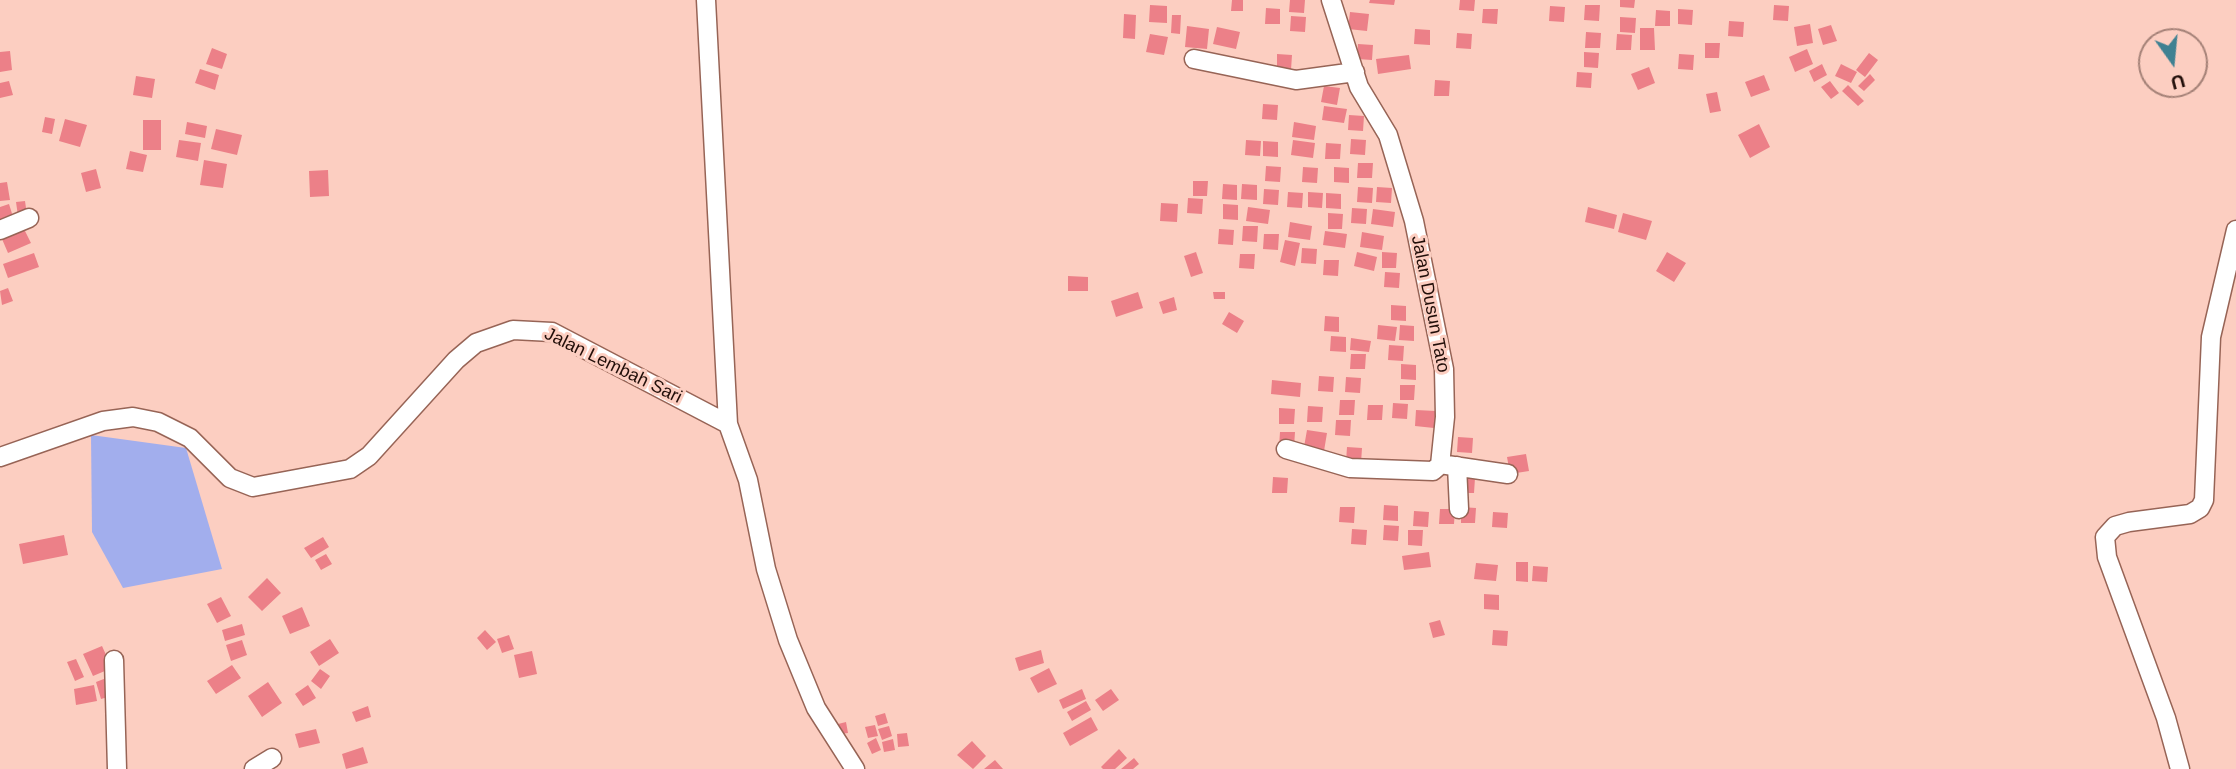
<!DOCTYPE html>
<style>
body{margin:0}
#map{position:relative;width:2236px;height:769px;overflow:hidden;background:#fccec1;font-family:Arial,sans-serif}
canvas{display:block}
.north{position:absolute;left:2138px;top:28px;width:70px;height:70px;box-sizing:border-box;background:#fccec1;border:2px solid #a48177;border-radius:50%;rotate:165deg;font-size:19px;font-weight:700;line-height:28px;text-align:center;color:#210e09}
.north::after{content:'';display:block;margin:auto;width:24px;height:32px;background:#3f8192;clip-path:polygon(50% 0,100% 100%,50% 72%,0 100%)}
</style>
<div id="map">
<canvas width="2236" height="769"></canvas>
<div class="north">U</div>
</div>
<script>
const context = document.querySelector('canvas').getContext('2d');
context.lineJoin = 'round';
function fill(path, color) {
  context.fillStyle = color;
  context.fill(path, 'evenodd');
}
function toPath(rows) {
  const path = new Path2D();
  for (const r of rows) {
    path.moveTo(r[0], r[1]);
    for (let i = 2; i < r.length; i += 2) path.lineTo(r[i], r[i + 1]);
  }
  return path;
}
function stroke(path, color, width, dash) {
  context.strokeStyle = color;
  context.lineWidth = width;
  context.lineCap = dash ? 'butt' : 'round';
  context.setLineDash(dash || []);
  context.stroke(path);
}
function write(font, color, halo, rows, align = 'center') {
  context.font = font + ' Arial,sans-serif';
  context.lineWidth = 6;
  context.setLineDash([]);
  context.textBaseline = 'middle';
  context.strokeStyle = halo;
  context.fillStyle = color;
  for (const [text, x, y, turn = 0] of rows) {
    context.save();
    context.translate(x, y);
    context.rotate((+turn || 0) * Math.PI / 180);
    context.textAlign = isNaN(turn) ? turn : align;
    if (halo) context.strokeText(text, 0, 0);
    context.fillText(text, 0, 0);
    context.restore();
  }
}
fill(toPath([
 [91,435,186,448,222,569,123,588,92,532]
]), '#a2aeed');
fill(toPath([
 [1232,0,1243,0,1243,11,1231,11],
 [1290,0,1305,0,1304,13,1289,12],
 [1370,0,1395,0,1394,5,1369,3],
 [1460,0,1475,0,1474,11,1459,10],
 [1620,0,1635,0,1634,8,1620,7],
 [1150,5,1167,6,1167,23,1149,22],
 [1585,5,1600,5,1599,21,1584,20],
 [1774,5,1789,6,1788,21,1773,20],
 [1550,6,1565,7,1564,22,1549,21],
 [1266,8,1280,9,1280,24,1265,24],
 [1483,9,1498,9,1497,24,1482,23],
 [1678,9,1693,10,1692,25,1678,24],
 [1656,10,1670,11,1670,26,1655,26],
 [1350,12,1369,14,1367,31,1348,29],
 [1124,14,1136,15,1135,39,1123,38],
 [1172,15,1181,15,1180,34,1171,33],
 [1291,16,1306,17,1305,32,1290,31],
 [1620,17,1636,18,1635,33,1620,32],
 [1729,21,1744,22,1743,37,1728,36],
 [1810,24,1813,43,1797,46,1794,27],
 [1831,25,1837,41,1823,45,1818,29],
 [1187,26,1209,29,1207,49,1185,47],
 [1217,27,1240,32,1236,49,1213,44],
 [1640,28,1654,28,1655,50,1640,50],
 [1415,29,1430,30,1430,45,1414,44],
 [1586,32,1601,33,1600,48,1585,48],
 [1457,33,1472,34,1471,49,1456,48],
 [1150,34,1168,37,1164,55,1146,52],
 [1617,34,1632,35,1631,50,1616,50],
 [1705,43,1720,43,1719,58,1705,58],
 [1358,44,1373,45,1372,60,1357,59],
 [212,48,227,54,222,69,206,64],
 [1807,49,1813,64,1795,72,1789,57],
 [10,51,12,70,0,72,0,52],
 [1584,52,1599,53,1598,68,1584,67],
 [1869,53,1878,60,1865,77,1856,70],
 [1277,54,1292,55,1291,70,1277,69],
 [1679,54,1694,55,1693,70,1678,69],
 [1409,55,1411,69,1378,74,1376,59],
 [1822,64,1827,75,1814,82,1809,71],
 [1841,64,1857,72,1851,83,1835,76],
 [1649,67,1655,83,1638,90,1631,74],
 [200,69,219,75,215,90,195,83],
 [1577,72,1592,73,1591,88,1576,87],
 [1870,74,1875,80,1864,91,1858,86],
 [1764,75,1770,90,1751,97,1745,82],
 [136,76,155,79,152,98,133,95],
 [1435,80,1450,81,1449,96,1434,96],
 [9,81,13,95,0,98,0,83],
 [1830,81,1839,93,1831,99,1821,87],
 [1848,85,1864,101,1858,106,1842,91],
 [1324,86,1340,88,1337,105,1321,102],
 [1717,92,1721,111,1710,113,1706,94],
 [1263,104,1278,105,1277,120,1262,119],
 [1324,106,1347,109,1344,123,1322,120],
 [1349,115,1364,116,1363,131,1348,130],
 [45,117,55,119,52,134,42,132],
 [65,119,87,125,80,147,59,141],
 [143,120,161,120,161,150,143,150],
 [187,122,207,126,205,138,185,134],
 [1294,122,1316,126,1314,140,1292,137],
 [1759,124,1770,147,1750,158,1738,135],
 [216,129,242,135,237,155,211,149],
 [1351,139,1366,140,1365,155,1350,154],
 [179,140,201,143,198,161,176,157],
 [1246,140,1261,141,1260,156,1245,155],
 [1293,140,1315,143,1313,158,1291,155],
 [1263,141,1278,142,1278,157,1263,156],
 [1326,143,1341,144,1340,159,1325,159],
 [130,151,147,155,143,172,126,169],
 [204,160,227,164,223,188,200,185],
 [1358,163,1373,163,1372,178,1357,178],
 [1266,166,1281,167,1280,182,1265,181],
 [1303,167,1318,168,1317,183,1302,182],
 [1334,167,1349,168,1349,183,1334,182],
 [96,169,101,188,86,192,81,173],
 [328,170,329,196,310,197,309,171],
 [1193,181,1208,181,1207,196,1193,196],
 [7,182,10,200,0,201,0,183],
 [1223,184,1237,185,1237,200,1222,199],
 [1242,184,1257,185,1257,200,1241,199],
 [1358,187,1373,188,1372,203,1357,202],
 [1377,187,1392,188,1391,203,1376,202],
 [1264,189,1279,190,1278,205,1263,204],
 [1288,192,1303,193,1302,208,1287,207],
 [1308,192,1323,193,1322,208,1308,207],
 [1326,193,1341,194,1341,209,1326,208],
 [1188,198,1203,199,1202,214,1187,213],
 [25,201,27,215,18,216,16,202],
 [1161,203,1178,204,1177,222,1160,221],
 [9,204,14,220,0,224,0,207],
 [1223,204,1238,205,1238,220,1223,219],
 [1248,207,1270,210,1268,224,1246,221],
 [1588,207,1617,215,1614,229,1585,222],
 [1352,208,1367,209,1366,224,1351,223],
 [1373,209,1395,212,1393,227,1371,224],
 [1328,213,1343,214,1342,229,1328,229],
 [1623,213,1652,221,1646,240,1618,232],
 [1290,222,1312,226,1310,240,1288,237],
 [1243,226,1258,226,1257,242,1242,241],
 [24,229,31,243,8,253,2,239],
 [1219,229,1234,230,1233,245,1218,244],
 [1325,231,1347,234,1345,248,1323,245],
 [1362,232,1384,236,1382,250,1360,247],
 [1264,234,1279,234,1278,250,1263,249],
 [1285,240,1300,243,1295,266,1280,262],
 [1302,248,1317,249,1316,264,1301,263],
 [1196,252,1203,273,1191,277,1184,256],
 [1357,252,1377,257,1374,271,1354,266],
 [1382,252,1397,253,1396,268,1382,268],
 [1667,252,1686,263,1674,282,1656,271],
 [34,253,39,267,8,278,3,264],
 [1240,254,1255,254,1254,269,1239,268],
 [1324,260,1339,260,1338,276,1323,275],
 [1385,272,1400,273,1399,288,1384,287],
 [1068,276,1088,277,1088,291,1068,291],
 [8,288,13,301,2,305,0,291],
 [1138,292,1143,308,1116,317,1111,301],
 [1213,292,1225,292,1225,299,1214,299],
 [1174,297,1177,310,1163,314,1159,302],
 [1391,305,1406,306,1406,321,1391,320],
 [1229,312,1244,321,1237,333,1222,324],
 [1325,316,1339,317,1339,332,1324,331],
 [1378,325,1397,327,1395,341,1377,339],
 [1400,325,1414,326,1414,341,1399,340],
 [1331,336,1346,337,1346,352,1330,351],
 [1351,338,1371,341,1369,352,1350,350],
 [1389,345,1404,346,1403,361,1388,360],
 [1351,354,1366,354,1365,369,1350,369],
 [1401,364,1416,365,1416,380,1401,379],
 [1319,376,1334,377,1333,392,1318,391],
 [1346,377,1361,378,1360,393,1345,392],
 [1272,380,1301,383,1300,397,1271,394],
 [1400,385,1415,385,1414,400,1400,400],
 [1340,400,1355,400,1354,415,1339,415],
 [1393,403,1408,404,1407,419,1392,418],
 [1368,405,1383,405,1382,420,1367,420],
 [1308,406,1323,407,1322,422,1307,422],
 [1279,408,1295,409,1294,424,1279,424],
 [1416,410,1436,411,1434,428,1415,426],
 [1336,420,1351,420,1350,436,1335,435],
 [1307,430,1327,433,1324,451,1304,447],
 [1280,432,1295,432,1294,447,1279,447],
 [1458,437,1473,438,1472,453,1457,452],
 [1347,447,1362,448,1361,463,1346,462],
 [1526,454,1529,471,1510,474,1507,457],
 [1273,477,1288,478,1287,493,1272,493],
 [1460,478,1475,478,1474,493,1459,493],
 [1384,505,1398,506,1398,521,1383,520],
 [1340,507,1355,507,1354,523,1339,522],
 [1461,507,1476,508,1475,523,1461,523],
 [1440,509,1455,509,1454,524,1439,524],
 [1414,511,1429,512,1428,527,1413,526],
 [1493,512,1508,513,1507,528,1492,527],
 [1384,525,1399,526,1398,541,1383,540],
 [1352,529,1367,530,1366,545,1351,544],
 [1408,530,1423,530,1422,546,1408,545],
 [64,535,68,555,23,564,19,544],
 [323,537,329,547,311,558,304,548],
 [1429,552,1431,567,1404,570,1402,556],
 [326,554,332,564,321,570,315,560],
 [1516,562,1528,562,1528,582,1516,581],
 [1476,563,1498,565,1496,581,1474,579],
 [1533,566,1548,567,1547,582,1532,581],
 [267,578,281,593,262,611,248,597],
 [1484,594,1499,595,1499,610,1484,609],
 [221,597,231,616,217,623,207,604],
 [302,607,310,626,290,634,282,616],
 [1440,620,1445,635,1433,638,1429,623],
 [242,624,245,635,225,641,222,630],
 [485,630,496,642,487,650,477,638],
 [1493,630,1508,631,1507,646,1492,645],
 [509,635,514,649,502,653,497,639],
 [330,639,339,653,319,666,310,652],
 [242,640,247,655,231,661,226,645],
 [102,646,112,668,93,676,83,654],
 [1041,650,1044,663,1019,671,1015,658],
 [532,651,537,674,519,678,514,655],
 [76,659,84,677,75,681,67,662],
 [232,665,241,678,216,694,207,681],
 [1049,668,1057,684,1038,693,1030,678],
 [320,669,330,676,321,689,311,681],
 [109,677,115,695,101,699,96,682],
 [268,682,282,703,262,717,248,696],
 [94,685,97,701,76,705,74,689],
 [308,685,316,698,303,706,295,694],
 [1082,689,1086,699,1063,709,1059,700],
 [1111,689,1119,700,1103,711,1095,700],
 [1086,701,1091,710,1072,721,1067,712],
 [368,706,371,717,356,722,352,712],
 [885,713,888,723,878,726,875,716],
 [1091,717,1098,730,1070,746,1063,733],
 [846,722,848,733,841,734,838,724],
 [875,725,878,736,868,738,865,727],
 [889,726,892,736,882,740,878,729],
 [316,729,320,743,299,748,295,734],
 [907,733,909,746,898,747,897,734],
 [876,738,881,750,872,754,867,743],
 [893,739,895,750,884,752,882,742],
 [972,741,986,756,973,769,957,755],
 [363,747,368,763,346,769,342,754],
 [1119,749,1127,758,1115,769,1103,769,1101,767],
 [1134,758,1139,764,1133,769,1121,769],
 [995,760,1003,769,984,769]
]), '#ec8088');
const minor = toPath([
 [706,0,728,424],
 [1194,59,1296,80,1355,72],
 [0,230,29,218],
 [1286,449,1350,468,1433,471,1440,465,1445,417,1444,369,1414,221,1388,135,1359,87,1331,0],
 [0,457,103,421,133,417,158,422,190,438,230,478,253,487,350,469,369,456,456,360,476,343,513,330,552,332,728,424,748,480,766,569,788,640,816,708,855,769],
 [1440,464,1508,474],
 [1457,466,1459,509],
 [114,660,117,769],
 [254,769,272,758],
 [2180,769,2166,718,2107,557,2105,537,2115,526,2129,522,2190,514,2200,508,2204,500,2211,337,2236,230]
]);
stroke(minor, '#976456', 21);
stroke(minor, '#fff', 18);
write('18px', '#210e09', '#fccec1', [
 ["Jalan Dusun Tato",1430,304,79],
 ["Jalan Lembah Sari",613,366,26]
]);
</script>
